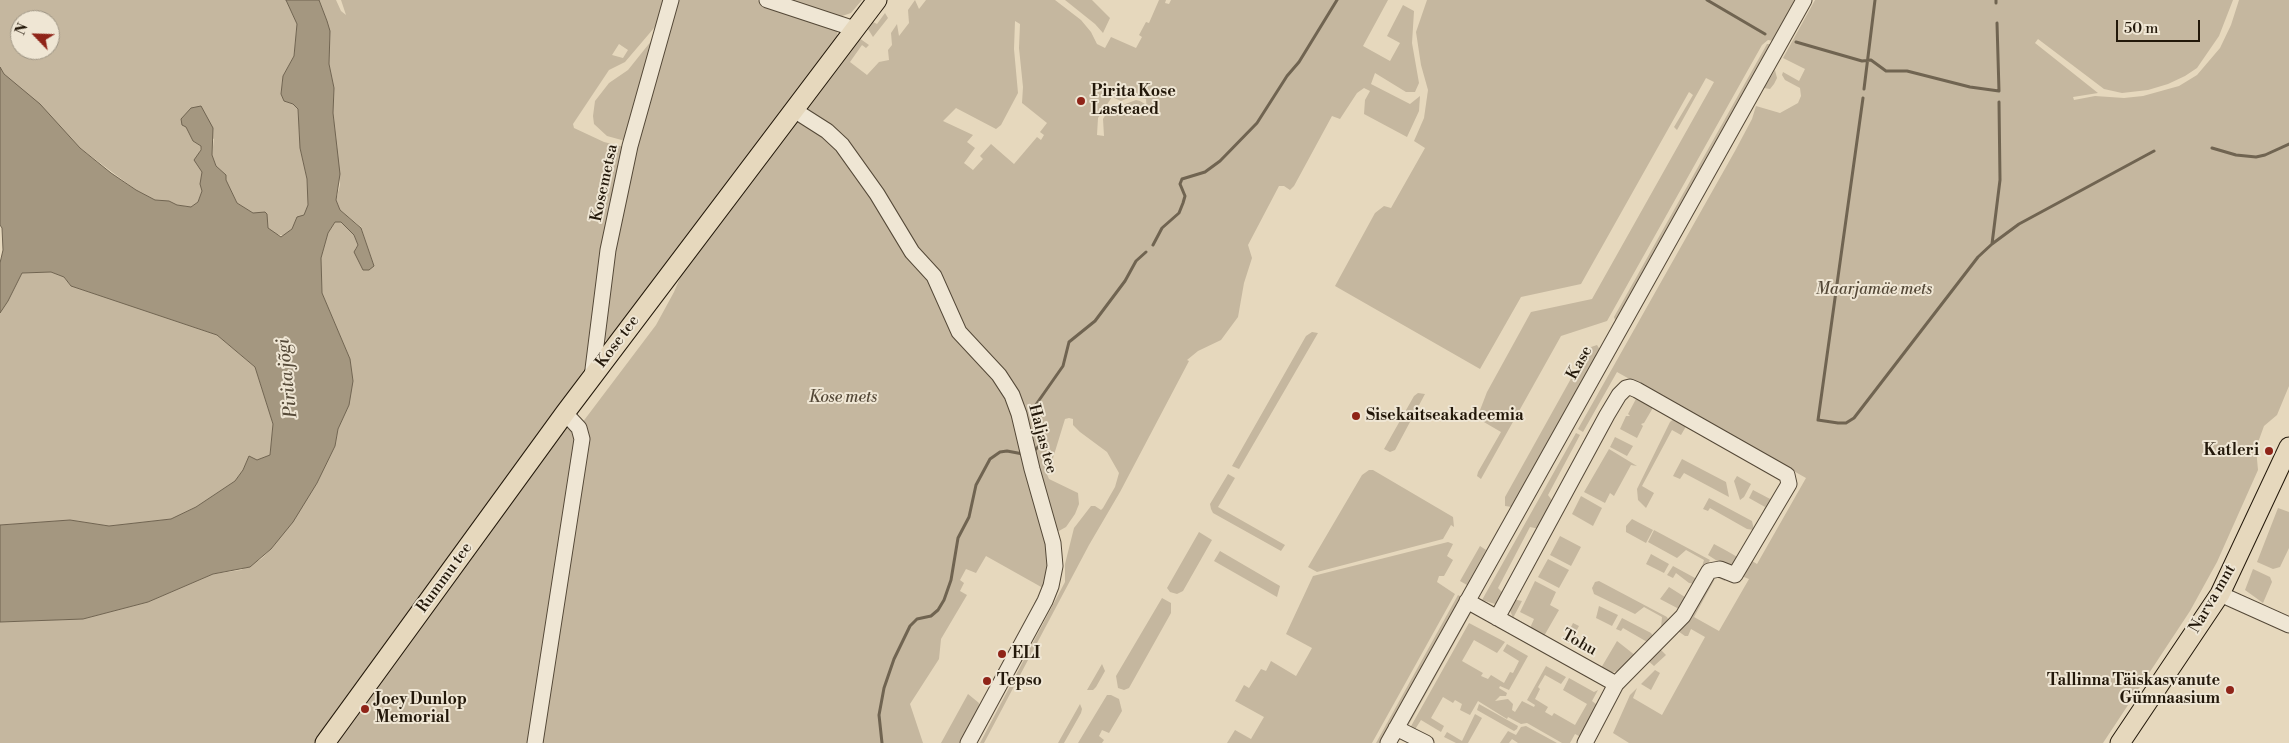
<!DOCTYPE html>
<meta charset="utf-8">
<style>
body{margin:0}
#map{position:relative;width:2289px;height:743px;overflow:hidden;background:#e6d8bd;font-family:"Libre Bodoni",serif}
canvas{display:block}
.north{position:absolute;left:10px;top:10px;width:50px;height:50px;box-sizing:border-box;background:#efe6d4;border:1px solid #9d9483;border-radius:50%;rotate:294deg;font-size:14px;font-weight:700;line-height:20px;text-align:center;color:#23180a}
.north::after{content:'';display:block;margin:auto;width:18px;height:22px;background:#8f2418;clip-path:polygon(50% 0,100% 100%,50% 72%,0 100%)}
.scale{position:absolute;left:2116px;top:20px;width:84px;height:22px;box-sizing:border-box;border:2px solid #23180a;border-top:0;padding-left:6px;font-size:15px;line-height:18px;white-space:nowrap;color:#23180a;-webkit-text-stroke:4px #efe6d4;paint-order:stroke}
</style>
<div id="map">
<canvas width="2289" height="743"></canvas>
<div class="north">N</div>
<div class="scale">50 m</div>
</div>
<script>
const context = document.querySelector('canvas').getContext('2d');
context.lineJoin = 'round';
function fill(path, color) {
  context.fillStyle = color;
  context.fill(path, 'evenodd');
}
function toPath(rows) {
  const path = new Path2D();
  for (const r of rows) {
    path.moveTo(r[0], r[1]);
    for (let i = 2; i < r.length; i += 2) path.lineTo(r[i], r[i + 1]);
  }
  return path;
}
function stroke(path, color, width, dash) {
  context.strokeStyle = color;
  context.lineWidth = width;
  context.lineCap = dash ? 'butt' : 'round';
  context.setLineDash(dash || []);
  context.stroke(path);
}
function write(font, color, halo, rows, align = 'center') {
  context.font = font + ' "Libre Bodoni",serif';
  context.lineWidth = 4;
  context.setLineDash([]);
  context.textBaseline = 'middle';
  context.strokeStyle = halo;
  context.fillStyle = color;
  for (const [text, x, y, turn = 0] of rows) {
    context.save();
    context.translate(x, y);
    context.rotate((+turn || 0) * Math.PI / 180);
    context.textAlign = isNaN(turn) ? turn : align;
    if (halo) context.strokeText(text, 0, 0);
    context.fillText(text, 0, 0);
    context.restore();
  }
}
fill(toPath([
 [0,0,286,0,297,24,294,56,283,76,281,94,284,101,293,104,298,109,300,148,307,179,308,210,304,215,297,218,293,229,284,236,273,233,268,228,267,214,253,213,237,203,226,180,226,175,216,166,212,155,214,139,186,127,193,141,201,146,197,164,202,172,200,184,202,191,198,202,191,207,177,205,169,201,155,200,136,190,80,148,4,74,0,67],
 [20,20,50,20,50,50,20,50],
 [319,0,336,0,341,11,346,15,341,0,667,0,665,10,654,28,625,62,609,70,573,124,574,128,604,142,632,149,675,0,757,0,837,30,838,39,610,338,604,341,558,407,579,427,656,325,674,292,687,261,859,38,869,45,866,48,862,45,850,62,867,75,879,62,889,60,888,50,892,45,891,33,897,24,899,36,909,23,908,10,915,0,919,9,926,0,1055,0,1081,20,1091,32,1097,44,1105,48,1111,37,1136,48,1142,37,1139,35,1146,22,1149,23,1159,0,1166,0,1165,3,1169,4,1171,0,1388,0,1363,46,1390,61,1400,43,1387,36,1403,5,1414,11,1412,43,1419,83,1415,92,1406,92,1375,73,1371,84,1410,104,1420,96,1419,111,1407,137,1364,114,1365,100,1370,91,1364,88,1357,93,1340,119,1332,116,1294,186,1290,190,1284,186,1279,186,1248,245,1252,258,1244,283,1238,317,1221,340,1198,351,1187,360,1189,361,1120,492,1089,545,984,743,980,743,1065,582,1065,564,1074,528,1091,506,1095,506,1101,510,1103,508,1115,487,1119,473,1107,452,1080,432,1073,425,1073,419,1069,418,1065,419,1053,458,1045,470,1049,479,1078,493,1079,504,1075,514,1066,527,1048,537,1050,552,1047,582,1037,602,1034,603,1043,588,986,556,976,573,966,569,960,580,964,583,960,591,967,595,941,639,939,659,910,704,923,743,0,743,0,622,83,619,148,602,213,574,241,570,261,559,271,549,317,483,335,446,338,429,349,405,353,381,350,359,322,293,321,258,328,233,335,222,341,222,354,235,358,245,355,249,363,269,374,266,361,227,340,210,336,200,340,185,333,113,334,88,329,64,330,40,327,21],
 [1015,21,1020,24,1019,48,1023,87,1022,103,1047,123,1040,132,1044,135,1041,140,1037,137,1014,164,991,144,980,156,983,159,973,170,964,163,975,148,967,142,973,135,943,121,956,108,996,129,1001,125,1018,93,1014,49],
 [619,44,628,50,623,58,612,55],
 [1133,96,1146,99,1147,113,1145,104,1140,101,1136,100,1120,106,1112,104,1103,119,1104,136,1097,135,1098,118,1112,97,1121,101],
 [777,0,862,0,851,13,836,18],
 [1065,0,1092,0,1110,18,1103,33,1095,24],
 [1427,0,1797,0,1774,41,1768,40,1762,45,1607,321,1561,336,1481,479,1477,476,1478,472,1501,432,1477,418,1487,392,1531,312,1592,299,1714,82,1706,78,1677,130,1674,127,1693,95,1689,92,1581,284,1521,297,1480,369,1335,286,1375,213,1384,206,1391,208,1425,148,1414,141,1424,118,1428,90,1421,65,1416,32],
 [1815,0,2233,0,2219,36,2197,68,2185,76,2168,84,2148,90,2122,93,2104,89,2038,39,2035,43,2098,93,2073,97,2074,100,2095,96,2124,98,2143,96,2179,86,2197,75,2220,48,2231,25,2239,0,2289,0,2289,386,2277,415,2264,426,2256,448,2258,470,2217,562,2190,611,2103,743,1629,743,1613,733,1630,695,1637,688,1633,698,1662,715,1705,637,1691,629,1688,636,1685,636,1675,629,1712,575,1725,578,1725,581,1716,577,1694,617,1719,631,1749,579,1739,575,1752,561,1757,564,1806,478,1617,372,1583,432,1578,429,1735,151,1752,119,1756,106,1780,113,1798,103,1801,96,1800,88,1785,80,1782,75,1783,72,1799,81,1805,69,1783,58],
 [885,13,888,18,873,37,868,29,873,22,877,24],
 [656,35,629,142,607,136,594,124,593,116,595,101,609,83,628,70],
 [1767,44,1771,44,1617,321,1615,320,1614,317],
 [1775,70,1777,78,1774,84,1770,89,1764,88],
 [51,272,64,277,71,286,217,335,255,367,273,424,270,455,257,460,249,456,243,470,235,481,196,507,171,519,109,526,70,520,0,525,0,313,8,301,22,273],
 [1312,332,1318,333,1239,469,1232,466,1306,336],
 [1597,345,1600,350,1512,507,1505,506,1505,497,1588,348],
 [1418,393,1425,394,1395,450,1390,452,1384,449,1414,396],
 [1637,397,1654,406,1644,423,1641,424,1643,426,1637,438,1620,429,1626,416,1630,416,1628,414],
 [1675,418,1688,423,1681,435,1672,430,1642,486,1654,493,1646,508,1638,500,1637,489,1670,422],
 [1576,433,1580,435,1548,495,1554,503,1540,529,1530,527,1498,588,1505,595,1500,603,1495,604,1482,600],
 [1615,437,1633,446,1627,456,1610,447],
 [1609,449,1637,466,1631,465,1614,496,1610,493,1605,503,1584,492],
 [1682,459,1726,482,1729,497,1684,473,1680,479,1673,476],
 [1369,470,1373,470,1453,517,1454,527,1451,525,1443,539,1317,572,1308,567,1362,475],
 [1228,474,1235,478,1218,507,1285,545,1281,551,1213,513,1211,509,1210,504],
 [1737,476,1751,484,1744,497,1740,500,1734,481],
 [1753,490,1774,501,1762,514,1765,507,1749,498],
 [1581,496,1602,508,1593,526,1572,514],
 [1709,498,1752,521,1754,530,1747,529,1710,508,1708,511,1703,509],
 [2278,508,2289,512,2289,548,2280,567,2273,569,2257,562],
 [1632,519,1653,530,1646,543,1626,532,1626,526],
 [1654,530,1710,560,1705,568,1701,570,1704,560,1686,550,1677,558,1648,542],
 [1199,532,1212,540,1183,591,1177,594,1170,592,1167,588],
 [1560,536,1581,547,1571,566,1550,555],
 [1448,542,1453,544,1447,556,1453,560,1444,576,1439,576,1437,582,1455,594,1372,743,1227,743,1235,730,1251,739,1264,717,1235,701,1244,685,1249,688,1261,669,1266,671,1271,661,1296,676,1307,657,1312,648,1286,634,1313,576],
 [1714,544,1727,551,1739,558,1731,565,1722,564,1708,555],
 [1480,546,1486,550,1467,585,1460,581],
 [1220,551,1280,586,1277,597,1214,561],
 [1651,554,1669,564,1664,573,1646,564],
 [1548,559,1569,570,1559,588,1538,577],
 [1673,566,1695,578,1696,584,1689,583,1676,573,1673,578,1667,575],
 [2253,569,2270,577,2272,582,2263,603,2245,590],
 [1535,581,1556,592,1550,605,1559,610,1544,636,1530,628,1534,619,1520,612],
 [1599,581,1667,617,1668,619,1661,628,1662,617,1644,607,1635,614,1594,594,1592,588,1595,582],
 [1669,587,1688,599,1679,609,1660,599],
 [1458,595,1463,598,1382,743,1376,743],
 [1162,598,1171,603,1171,613,1129,688,1124,690,1118,688,1116,676],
 [1513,599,1522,601,1513,618,1509,608],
 [1599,606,1618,615,1612,626,1596,618],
 [1472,611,1408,726,1407,724,1468,612],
 [1622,618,1651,633,1653,636,1649,643,1623,628,1621,631,1616,629],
 [1469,623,1505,642,1497,653,1474,640,1462,661,1483,673,1481,676,1488,679,1491,675,1504,683,1510,672,1513,673,1519,661,1503,651,1507,644,1528,656,1509,690,1500,686,1499,688,1507,693,1506,696,1500,696,1495,701,1508,699,1513,704,1512,710,1515,712,1522,701,1534,707,1535,705,1527,700,1546,666,1566,677,1561,684,1545,675,1538,687,1540,689,1535,699,1548,707,1545,712,1552,716,1554,713,1575,725,1587,704,1563,690,1569,678,1594,692,1598,690,1592,701,1600,707,1583,738,1575,734,1570,743,1562,743,1527,723,1521,724,1508,717,1507,719,1478,701,1470,715,1460,710,1462,704,1455,700,1453,703,1443,697,1431,718,1444,726,1441,732,1421,720,1414,731,1410,728],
 [1573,623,1579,626,1569,644,1564,641],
 [1617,641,1636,656,1621,670,1610,673,1601,668],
 [1658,647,1666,655,1654,666,1646,659],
 [1102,664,1105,671,1096,687,1093,690,1087,690],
 [1655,670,1660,673,1651,690,1641,684],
 [968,694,979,703,978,714,963,743,941,743],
 [1107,695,1111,695,1119,699,1122,711,1109,733,1102,730,1099,736,1104,740,1102,743,1078,743],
 [1080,704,1082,709,1081,713,1064,743,1058,743],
 [1479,704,1518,726,1517,729,1514,731,1477,710],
 [1475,714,1482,718,1468,743,1456,743,1444,737,1447,732,1462,741],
 [1526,726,1557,743,1518,743,1512,739,1509,743,1500,743,1508,731,1516,735,1521,727]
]), '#c5b79f');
const water = toPath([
 [286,0,319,0,327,21,330,31,329,64,334,88,333,113,340,174,336,200,340,210,361,228,374,266,369,270,363,270,354,252,358,245,354,235,341,222,335,222,328,233,321,258,322,293,350,359,353,381,349,405,338,429,335,446,317,483,293,522,271,549,250,567,213,574,148,602,83,619,0,622,0,525,70,520,109,526,171,519,196,507,235,481,243,470,249,456,257,460,270,455,273,424,255,367,217,335,71,286,64,277,51,272,22,273,8,301,0,313,0,263,3,250,2,228,0,225,0,67,4,74,40,104,80,148,111,173,136,190,155,200,169,201,177,205,191,207,198,202,202,191,200,184,202,172,194,160,201,150,201,146,193,141,186,127,182,125,181,119,191,108,201,106,213,128,212,155,216,166,226,175,226,180,237,203,253,213,265,212,267,214,268,228,281,237,292,229,297,217,304,215,308,205,307,179,300,148,298,109,293,104,284,101,281,94,283,76,294,56,297,24,286,0]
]);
fill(water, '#a49780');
stroke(water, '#706451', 1);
stroke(toPath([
 [1707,0,1765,34],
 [1996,0,1996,3],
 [1796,42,1862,61,1871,60,1886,71,1907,71,1970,87,1999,91,1997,23],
 [1864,89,1875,0],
 [1863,98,1818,420,1838,423,1846,423,1854,418,1978,257,1992,244,2000,180,1999,102],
 [2212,148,2236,155,2256,157,2265,155,2289,144],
 [1992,244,2019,224,2154,151],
 [1153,245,1162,228,1179,213,1183,203,1185,196,1180,184,1182,179,1205,172,1220,161,1257,123,1287,76,1299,62,1337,0],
 [1034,451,1044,441,1034,415,1035,406,1063,366,1069,342,1095,321,1125,281,1136,261,1146,252],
 [882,743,879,715,884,688,894,659,910,626,917,619,931,616,938,610,944,600,951,580,958,538,969,517,976,485,990,459,1000,452,1007,451,1023,454]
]), '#706451', 3);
const minor = toPath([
 [767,0,855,29],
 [794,110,827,131,842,145,877,194,912,252,934,276,959,332,999,375,1012,395,1019,414,1032,469,1053,543,1055,566,1051,586,1045,601,968,743],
 [592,377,608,250,630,146,671,0],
 [2220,594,2289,625],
 [1467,601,1616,684,1585,743],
 [1497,618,1607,415,1619,395,1626,388,1630,387,1637,390,1787,475,1789,484,1735,575,1720,569,1709,571,1683,616,1616,684],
 [1396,728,1426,743],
 [535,743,582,439,579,428,565,413],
 [1388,743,1804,0]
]);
const major = toPath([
 [325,743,565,413,877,0],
 [2120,743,2220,594,2289,447]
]);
stroke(minor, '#544837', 17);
stroke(major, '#23180a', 21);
stroke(minor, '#efe6d4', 15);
stroke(major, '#e6d8bd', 19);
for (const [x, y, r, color] of [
 [1081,101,5,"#8f2418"],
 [1356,416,5,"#8f2418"],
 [2269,451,5,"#8f2418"],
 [1002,654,5,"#8f2418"],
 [987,681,5,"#8f2418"],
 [2230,690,5,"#8f2418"],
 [365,709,5,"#8f2418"]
]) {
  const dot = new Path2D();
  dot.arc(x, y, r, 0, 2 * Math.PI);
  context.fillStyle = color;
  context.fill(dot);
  stroke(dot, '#efe6d4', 2);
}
write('bold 16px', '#23180a', '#efe6d4', [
 ["Pirita Kose",1091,92],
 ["Lasteaed",1091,110],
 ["Sisekaitseakadeemia",1366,416],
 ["Katleri",2259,451,"right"],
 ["ELI",1012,654],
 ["Tepso",997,681],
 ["Tallinna Täiskasvanute",2220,681,"right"],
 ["Gümnaasium",2220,699,"right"],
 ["Joey Dunlop",375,700],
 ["Memorial",375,718]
], 'left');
write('16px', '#23180a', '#efe6d4', [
 ["Kosemetsa",605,183,-78],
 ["Kose tee",618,342,-53],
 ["Kase",1580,363,-61],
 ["Haljas tee",1042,439,75],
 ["Rummu tee",445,578,-54],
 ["Narva mnt",2213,599,-60],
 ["Tohu",1579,643,29]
]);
write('italic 16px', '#544837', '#efe6d4', [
 ["Maarjamäe mets",1874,290],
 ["Kose mets",843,398]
]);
write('italic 18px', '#574b39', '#efe6d4', [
 ["Pirita jõgi",288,378,-96]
]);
</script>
